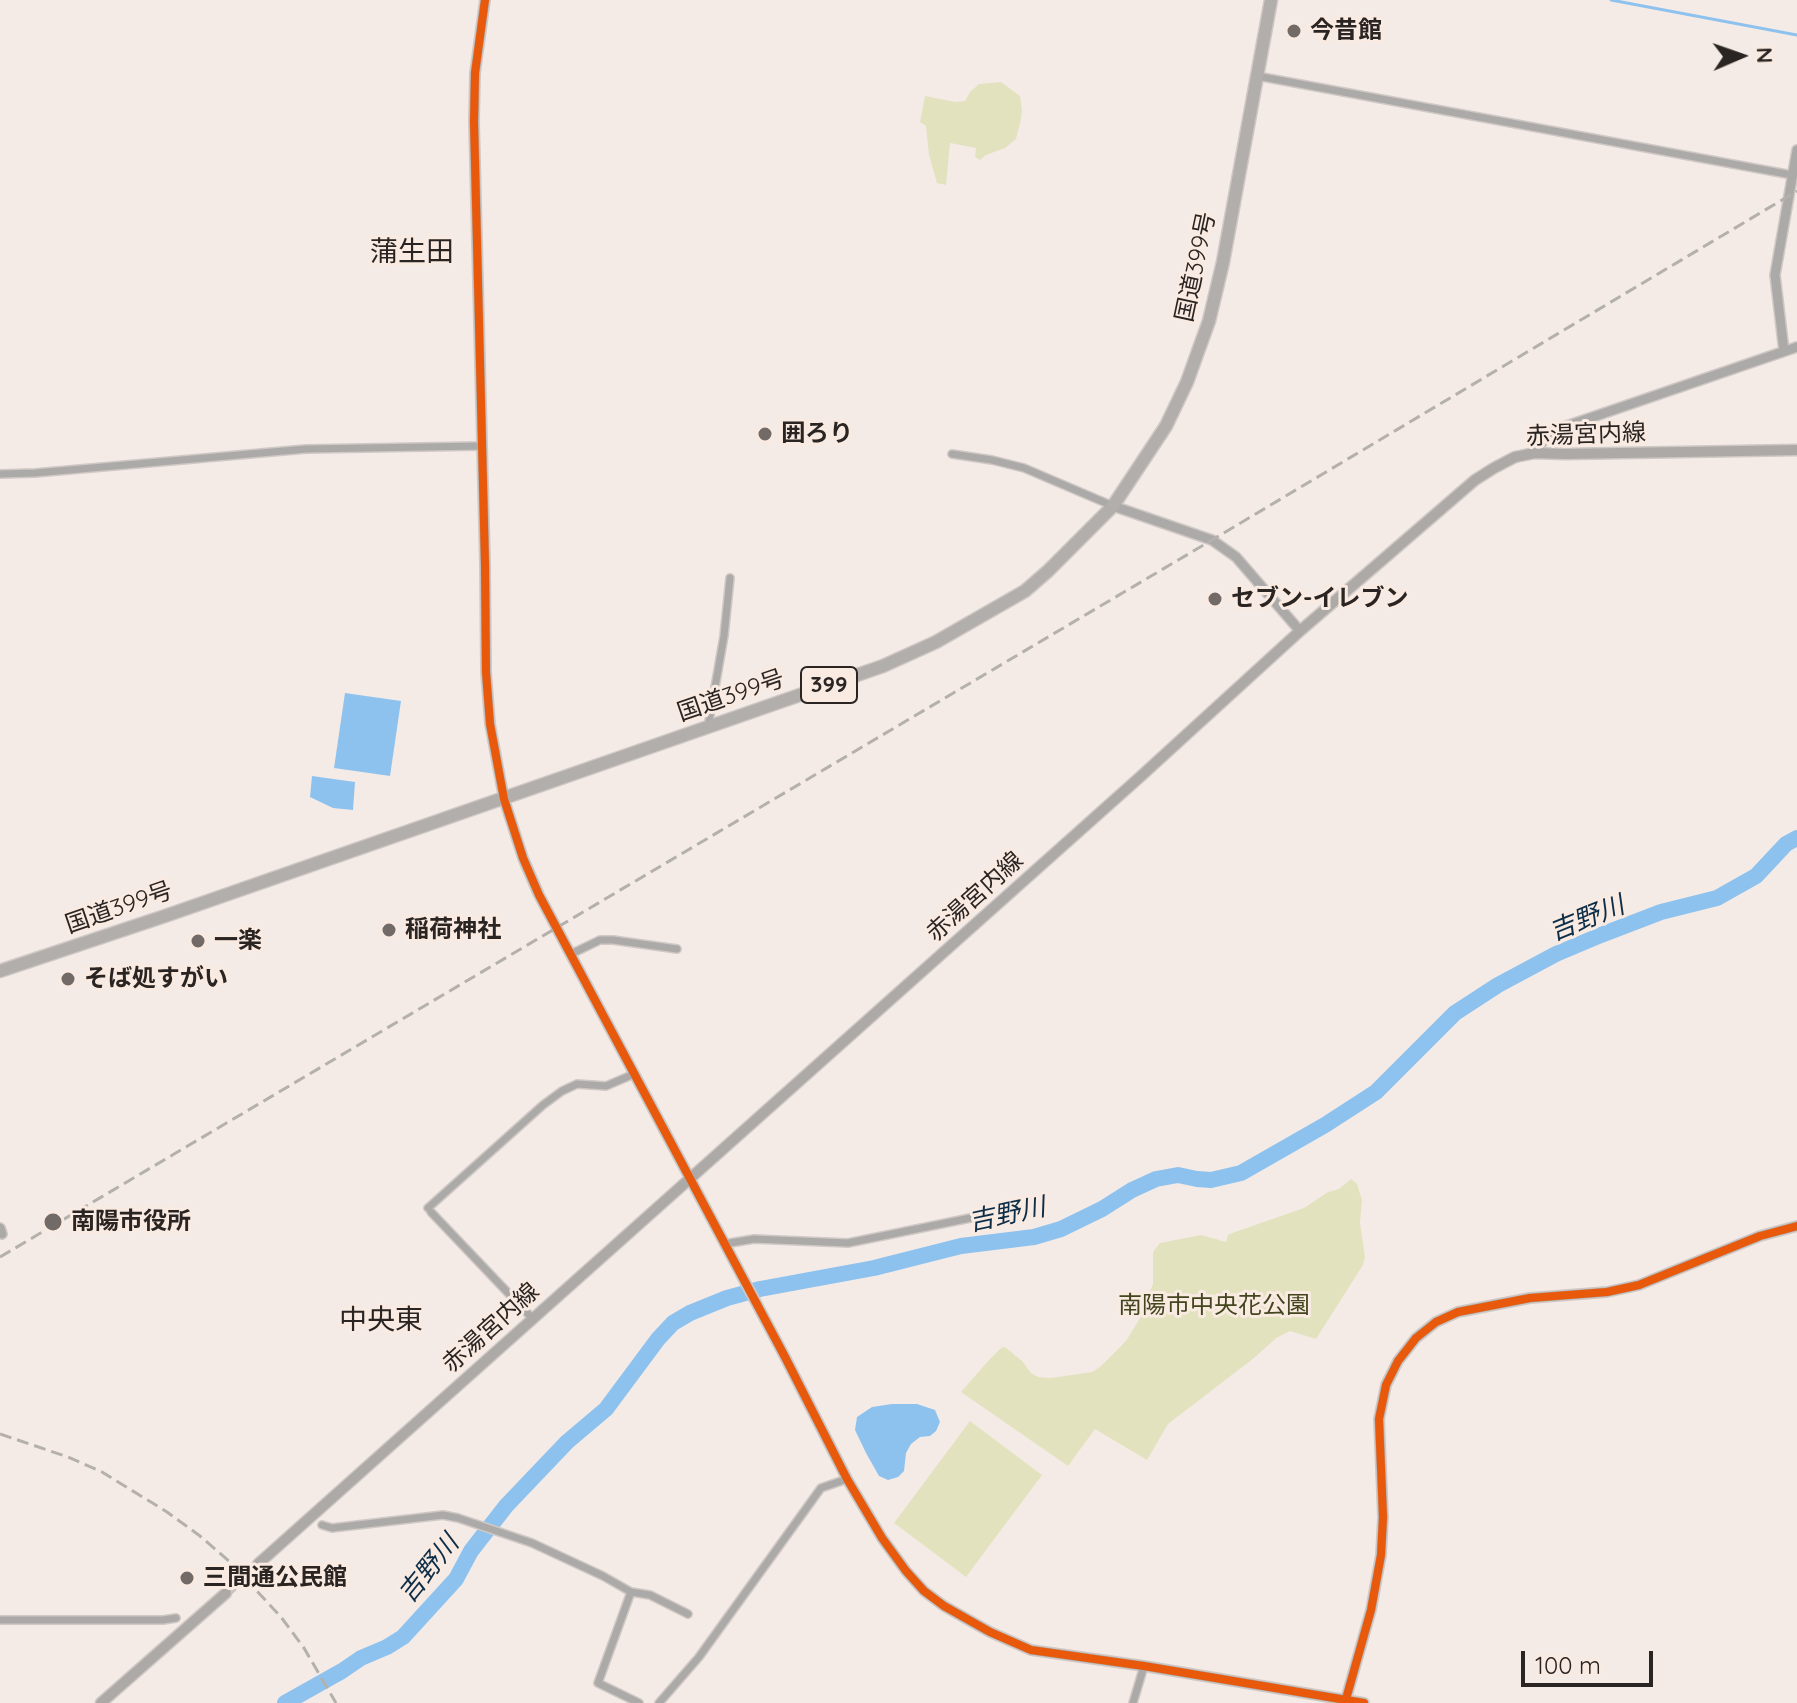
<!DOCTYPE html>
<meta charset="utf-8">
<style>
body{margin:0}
#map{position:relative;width:1797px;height:1703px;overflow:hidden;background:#f4ebe7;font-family:Quicksand,sans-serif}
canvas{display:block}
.north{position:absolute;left:1701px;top:16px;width:80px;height:80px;-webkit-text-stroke:6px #f9eae2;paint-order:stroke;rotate:88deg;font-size:22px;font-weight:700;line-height:32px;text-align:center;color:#2a2522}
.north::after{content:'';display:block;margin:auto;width:28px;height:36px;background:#2a2522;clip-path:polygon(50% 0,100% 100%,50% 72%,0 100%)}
.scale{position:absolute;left:1521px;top:1651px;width:132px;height:36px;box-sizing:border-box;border:4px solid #2a2522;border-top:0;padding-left:10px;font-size:24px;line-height:28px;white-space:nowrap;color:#2a2522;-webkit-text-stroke:6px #f9eae2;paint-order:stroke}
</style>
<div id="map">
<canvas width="1797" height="1703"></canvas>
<div class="north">N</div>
<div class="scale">100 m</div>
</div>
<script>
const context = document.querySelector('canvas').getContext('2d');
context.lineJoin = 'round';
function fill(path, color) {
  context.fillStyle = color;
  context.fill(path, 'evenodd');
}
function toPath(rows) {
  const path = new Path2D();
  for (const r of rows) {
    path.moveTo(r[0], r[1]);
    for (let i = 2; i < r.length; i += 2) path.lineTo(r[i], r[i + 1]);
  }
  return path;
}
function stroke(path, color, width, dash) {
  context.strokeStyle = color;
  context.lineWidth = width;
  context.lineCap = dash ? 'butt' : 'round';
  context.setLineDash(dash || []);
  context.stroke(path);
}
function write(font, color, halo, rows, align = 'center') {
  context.font = font + ' Quicksand,"Noto Sans JP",sans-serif';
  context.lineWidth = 6;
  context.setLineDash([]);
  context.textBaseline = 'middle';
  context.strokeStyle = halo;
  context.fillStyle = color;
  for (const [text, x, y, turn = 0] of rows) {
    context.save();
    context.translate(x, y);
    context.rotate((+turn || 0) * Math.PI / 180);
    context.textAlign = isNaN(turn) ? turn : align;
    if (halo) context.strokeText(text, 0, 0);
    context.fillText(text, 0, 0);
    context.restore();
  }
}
fill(toPath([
 [1001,82,1020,96,1022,110,1021,119,1016,139,1005,148,986,155,980,160,975,157,976,148,950,143,946,185,937,183,929,155,926,126,920,122,925,96,956,102,965,101,970,92,979,84],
 [1351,1179,1357,1184,1362,1200,1360,1223,1365,1257,1363,1265,1316,1339,1290,1331,1276,1338,1254,1358,1168,1424,1147,1460,1095,1429,1068,1466,961,1392,988,1361,1001,1348,1005,1347,1022,1361,1031,1373,1038,1377,1051,1378,1092,1372,1100,1367,1126,1341,1142,1315,1144,1298,1150,1291,1153,1284,1153,1252,1160,1243,1201,1235,1226,1242,1228,1235,1235,1232,1304,1208,1328,1192,1339,1189],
 [970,1421,1042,1475,966,1577,894,1523]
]), '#e3e2be');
fill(toPath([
 [345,693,401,701,390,776,334,768],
 [312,776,355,782,353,810,333,808,310,797],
 [892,1404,917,1404,935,1410,940,1422,936,1431,930,1436,920,1437,911,1444,906,1453,904,1471,898,1477,888,1480,879,1476,866,1453,855,1430,857,1417,872,1407]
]), '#8ec2ee');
stroke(toPath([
 [1611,0,1797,35]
]), '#8ec2ee', 3);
stroke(toPath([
 [285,1703,342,1671,361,1658,387,1647,403,1637,456,1579,471,1551,506,1506,567,1442,606,1409,658,1339,673,1323,690,1313,727,1298,760,1289,874,1268,961,1246,1034,1237,1061,1229,1102,1209,1132,1190,1156,1179,1178,1175,1197,1179,1211,1180,1241,1173,1325,1125,1376,1092,1455,1013,1498,985,1556,954,1601,935,1661,912,1717,898,1756,876,1786,844,1797,838]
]), '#8ec2ee', 16);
stroke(toPath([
 [226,1593,258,1564]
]), '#ccc3c0', 10, [10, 5]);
const minor = toPath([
 [1257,76,1792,175],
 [952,454,992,460,1024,468,1113,506],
 [0,474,35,473,306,449,481,446],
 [708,727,724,636,730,578],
 [571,954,600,940,613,940,677,949],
 [428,1208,543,1105,562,1091,577,1084,606,1086,634,1074],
 [431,1212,532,1318],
 [724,1244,754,1239,848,1243,985,1215],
 [322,1525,332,1528,443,1515,458,1518,532,1543,603,1576,631,1592,598,1683,639,1703],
 [631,1592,650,1595,688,1614],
 [0,1620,163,1620,176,1618],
 [659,1703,699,1657,821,1488,847,1479],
 [1133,1703,1144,1666]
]);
const tertiary = toPath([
 [485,0,475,73,474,122,485,564,486,672,490,724,504,799,523,858,539,895,785,1357,847,1479,882,1538,906,1571,924,1591,944,1606,990,1632,1031,1650,1144,1666,1364,1703],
 [1784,351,1775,275,1797,150],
 [1535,453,1549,432,1797,347],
 [1113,506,1212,540,1236,557,1300,631],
 [0,1228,2,1234],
 [1346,1699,1371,1610,1381,1555,1383,1517,1379,1419,1386,1385,1398,1361,1416,1338,1436,1322,1458,1312,1530,1298,1607,1292,1639,1285,1760,1236,1797,1226]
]);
const secondary = toPath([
 [258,1564,1140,777,1300,631,1475,480,1494,468,1515,457,1535,453,1565,454,1797,450],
 [101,1703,226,1593]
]);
const trunk = toPath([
 [0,971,165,916,883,666,936,642,1025,591,1048,571,1113,506,1166,426,1187,382,1209,321,1223,262,1271,0]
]);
stroke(minor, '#cfc8c4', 10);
stroke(tertiary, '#cfc8c4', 12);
stroke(secondary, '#cfc8c4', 13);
stroke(trunk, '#cfc8c4', 15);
stroke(minor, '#acaaa8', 7);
stroke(tertiary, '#acaaa8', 9);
stroke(secondary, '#aca9a6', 10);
stroke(trunk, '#b2aeac', 12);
stroke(toPath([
 [0,1257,1212,540,1797,191],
 [0,1434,68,1457,102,1472,167,1512,200,1536,230,1562,281,1617,304,1648,336,1703]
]), '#b4b0ac', 3, [12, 6]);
stroke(toPath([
 [485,0,475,73,474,122,485,564,486,672,490,724,504,799,523,858,539,895,785,1357,847,1479,882,1538,906,1571,924,1591,944,1606,990,1632,1031,1650,1144,1666,1364,1703],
 [1346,1699,1371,1610,1381,1555,1383,1517,1379,1419,1386,1385,1398,1361,1416,1338,1436,1322,1458,1312,1530,1298,1607,1292,1639,1285,1760,1236,1797,1226]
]), '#e8590c', 8);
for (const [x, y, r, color] of [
 [1294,31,8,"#716a67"],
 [765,434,8,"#716a67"],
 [1215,599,8,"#716a67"],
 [389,930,8,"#716a67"],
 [198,941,8,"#716a67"],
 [68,979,8,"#716a67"],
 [53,1222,10,"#716a67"],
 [187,1578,8,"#716a67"]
]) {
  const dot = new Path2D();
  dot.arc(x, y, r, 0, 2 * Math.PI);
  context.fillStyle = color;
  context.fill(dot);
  stroke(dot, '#f9eae2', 3);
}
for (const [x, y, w] of [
 [829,685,56]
]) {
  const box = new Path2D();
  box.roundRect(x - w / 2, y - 18, w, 36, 6);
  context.fillStyle = '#f9eae2';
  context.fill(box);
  stroke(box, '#2a2522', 2);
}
write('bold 22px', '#2a2522', null, [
 ["399",829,685]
]);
write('bold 24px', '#2a2522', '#f9eae2', [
 ["今昔館",1310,31],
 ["囲ろり",781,434],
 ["セブン-イレブン",1231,599],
 ["稲荷神社",405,930],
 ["一楽",214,941],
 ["そば処すがい",84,979],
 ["南陽市役所",71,1222],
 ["三間通公民館",203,1578]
], 'left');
write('24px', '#2a2522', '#f9eae2', [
 ["国道399号",1196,267,-78],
 ["赤湯宮内線",1586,435,-2],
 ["国道399号",731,696,-19],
 ["赤湯宮内線",975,897,-42],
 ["国道399号",119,908,-19],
 ["赤湯宮内線",491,1328,-42]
]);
write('24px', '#42451d', '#f9eae2', [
 ["南陽市中央花公園",1214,1306]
]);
write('italic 26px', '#0d2e48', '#f9eae2', [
 ["吉野川",1587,919,-22],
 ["吉野川",1007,1215,-12],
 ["吉野川",429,1569,-51]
]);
write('28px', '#2a2522', '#f9eae2', [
 ["蒲生田",412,253],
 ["中央東",381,1321]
]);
</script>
